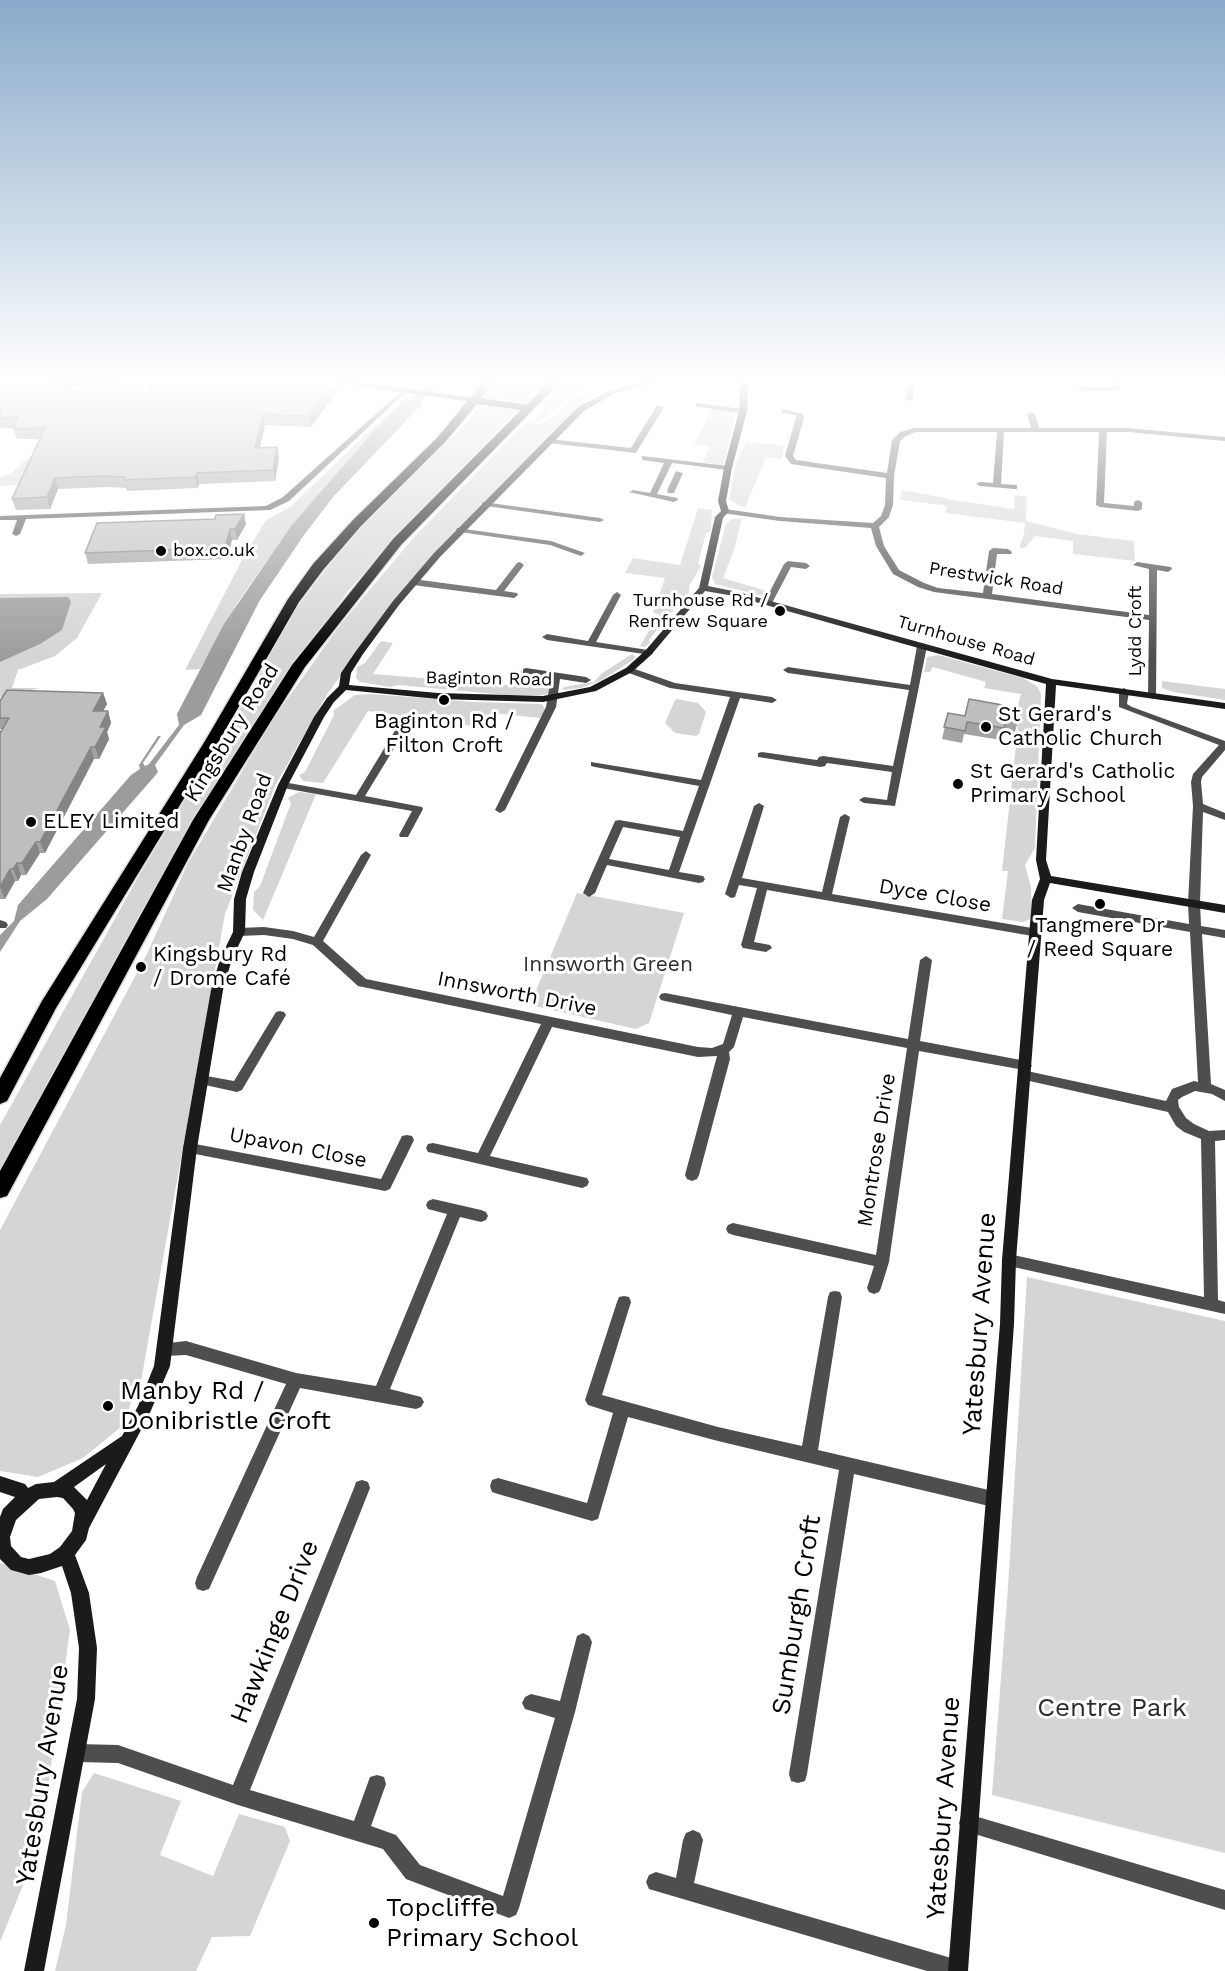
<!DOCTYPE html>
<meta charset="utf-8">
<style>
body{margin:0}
canvas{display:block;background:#fff}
</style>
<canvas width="1225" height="1971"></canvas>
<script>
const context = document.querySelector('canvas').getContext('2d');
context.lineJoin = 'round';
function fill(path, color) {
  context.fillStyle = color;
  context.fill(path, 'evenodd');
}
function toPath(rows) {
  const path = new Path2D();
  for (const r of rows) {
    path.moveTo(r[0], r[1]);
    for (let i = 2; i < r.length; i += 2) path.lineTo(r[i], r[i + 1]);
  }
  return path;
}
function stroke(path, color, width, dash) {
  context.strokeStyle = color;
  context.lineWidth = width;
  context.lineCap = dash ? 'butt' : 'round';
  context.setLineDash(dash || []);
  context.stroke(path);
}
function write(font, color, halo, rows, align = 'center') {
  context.font = font + ' "Work Sans",sans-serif';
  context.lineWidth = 6;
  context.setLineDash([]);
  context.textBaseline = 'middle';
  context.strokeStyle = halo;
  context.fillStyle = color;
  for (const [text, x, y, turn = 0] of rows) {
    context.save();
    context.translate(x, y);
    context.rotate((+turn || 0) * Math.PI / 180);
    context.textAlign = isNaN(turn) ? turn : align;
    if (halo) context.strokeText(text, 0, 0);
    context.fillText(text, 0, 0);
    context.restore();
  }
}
fill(toPath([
 [496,382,550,382,528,402,524,403,486,397,486,394],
 [563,387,596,388,574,393,543,419,535,421,547,402],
 [604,390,583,403,511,474,406,586,328,693,275,786,225,914,141,1381,120,1428,83,1458,38,1477,0,1471,0,1230,147,954,188,863,273,719,340,625,415,536,525,423,540,424,551,418,579,394],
 [413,395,419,395,403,402,389,415,291,526,238,602,200,669,185,670,242,560,266,520,290,507,405,397],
 [488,406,515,411,514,414,422,509,347,592,232,758,0,1179,0,1125,141,872,255,684,289,618,333,560,369,518,445,442,455,436,479,407],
 [712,409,736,412,724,464,721,465,703,462,710,446,694,444],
 [746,442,784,445,782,459,766,457,745,508,729,500,735,467],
 [41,455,27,484,0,486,0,478,11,474,25,460],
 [902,490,946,498,946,499,1014,509,1015,495,1027,497,1026,521,1077,534,1134,541,1135,561,1073,554,1073,541,1035,536,1025,548,1019,548,1024,534,1025,523,945,513,947,507,943,505,900,500],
 [698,508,712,510,711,531,706,533,698,564,701,566,689,586,689,592,679,609,674,609,649,640,650,643,645,647,640,646,659,614,653,613,665,578,625,573,633,558,680,565],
 [742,518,734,550,723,578,770,592,763,596,715,584,712,577,726,524,731,519],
 [102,593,77,638,55,656,18,670,12,688,40,688,0,697,0,594],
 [381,641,393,643,373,674,507,685,516,670,553,679,551,692,546,695,507,695,398,685,390,687,360,682,356,678,357,667,365,663],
 [632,654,635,657,633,660,602,680,581,688,562,690,564,687,594,682,601,674],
 [938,655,1023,678,1037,686,1041,694,1035,848,1025,865,1031,887,1032,918,1023,922,1002,919,1008,871,1002,871,1018,728,1014,720,1021,694,984,688,986,682,933,667,930,672,924,672,927,657],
 [1162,681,1225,689,1225,700,1173,692,1162,688],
 [371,694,473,702,542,704,546,711,540,718,491,713,481,727,368,711,323,783,303,781,299,775,305,772,334,715,333,711,355,695],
 [677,699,698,703,706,712,699,734,696,736,675,733,665,723,675,700],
 [299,792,316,794,263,920,253,910,254,892,260,886,291,803,288,798],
 [577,893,684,913,649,1023,636,1029,530,1005],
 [1027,1277,1225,1321,1225,1853,992,1795,1008,1587],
 [0,1563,55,1581,70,1630,40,1843,0,1942],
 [94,1773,181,1801,160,1855,213,1876,239,1814,285,1827,290,1841,250,1936,212,1937,196,1971,55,1971,66,1925,82,1792]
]), '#d5d5d5');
fill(toPath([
 [430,382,445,382,423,399,422,404,334,496,304,535,260,600,201,715,184,725,155,765,158,772,154,777,47,899,20,921,0,952,0,935,14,921,18,905,131,775,140,769,139,765,158,736,161,736,143,763,145,766,149,764,179,725,177,714,224,624,291,526,379,425,403,402,415,398,427,388],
 [68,597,71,602,62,630,40,644,0,662,0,598]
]), '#9c9c9c');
const highway = toPath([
 [483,382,494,382,481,398,527,405,549,382,560,382,401,545,305,667,209,820,7,1196,0,1198,0,1171,193,820,292,665,393,539,521,410,477,404,445,442,361,526,323,570,299,602,219,741,56,1008,7,1101,0,1104,0,1078,42,1001,205,741,288,599,313,564,353,520,437,438,483,382]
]);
stroke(highway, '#dbdbdb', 3);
fill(toPath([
 [63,382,124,382,121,384,51,387,47,385,63,382],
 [908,382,915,382,913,399,909,401,905,399,908,382],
 [1065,382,1074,382,1084,387,1112,387,1113,382,1120,382,1119,389,1115,391,1083,391,1065,382],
 [405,388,409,390,407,391,289,501,270,510,26,519,20,534,16,536,12,534,17,520,0,520,0,516,266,506,283,497,405,388],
 [696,403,743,409,747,411,743,413,699,407,696,407,696,403],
 [657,405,664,407,636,453,549,443,545,441,549,439,631,448,657,405],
 [782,409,803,414,804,418,793,456,796,460,887,473,892,440,900,432,915,428,1031,428,1027,414,1031,412,1035,414,1039,428,1127,428,1225,437,1225,441,1127,432,1107,432,1104,503,1134,506,1134,502,1138,500,1142,502,1142,509,1138,511,1100,507,1096,505,1099,432,1004,432,1001,484,1017,485,1017,489,1014,489,980,486,976,484,980,482,993,483,997,432,916,432,906,436,900,441,894,476,893,505,889,517,879,527,884,546,899,570,924,583,938,588,983,593,989,551,993,548,1008,549,1012,552,1011,554,997,554,992,594,1149,615,1149,569,1133,565,1137,562,1171,567,1172,569,1168,572,1157,570,1156,697,1153,698,1148,695,1149,620,934,592,918,587,893,574,876,546,871,528,780,521,722,513,721,511,725,509,780,517,873,523,881,516,885,505,886,478,791,464,785,456,796,418,796,415,782,413,782,409],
 [642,456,728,466,732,468,728,470,672,463,657,494,677,498,678,500,674,502,629,492,633,490,650,493,664,463,642,460,642,456],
 [676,471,683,473,674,493,668,493,667,491,676,471],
 [483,502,600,518,604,520,600,522,486,506,482,504,483,502],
 [457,528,551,541,585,553,581,556,550,545,460,532,456,530,457,528],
 [788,561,806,563,810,566,806,569,791,567,772,603,771,605,765,605,764,603,784,564,788,561],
 [520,562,524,565,504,591,517,593,518,595,514,598,413,585,409,582,413,579,496,590,517,563,520,562],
 [617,592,621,595,596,642,648,650,653,653,651,655,547,640,542,637,547,634,588,641,613,595,617,592],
 [922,643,927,646,895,806,864,803,859,800,864,797,887,800,892,772,827,763,825,766,821,767,758,757,758,753,762,752,817,760,819,757,823,756,893,766,909,690,788,673,783,670,788,667,910,685,917,646,922,643],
 [629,667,675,683,772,697,777,700,772,703,740,698,679,872,703,876,705,879,703,882,699,883,607,865,595,893,589,897,583,893,615,821,619,820,683,831,699,786,595,767,591,766,591,762,701,780,730,697,670,688,626,672,624,670,629,667],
 [623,827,680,837,669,870,609,859,623,827],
 [526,668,586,677,591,680,586,683,560,679,556,707,505,810,500,813,495,810,546,707,551,678,523,673,523,669,526,668],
 [1124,688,1129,691,1127,704,1132,707,1225,741,1225,750,1202,777,1201,782,1203,804,1225,813,1225,820,1203,812,1200,903,1201,926,1225,930,1225,938,1202,934,1211,1084,1225,1090,1225,1101,1212,1094,1195,1091,1182,1097,1178,1100,1179,1107,1186,1118,1194,1124,1209,1131,1225,1130,1225,1140,1215,1141,1218,1300,1225,1302,1225,1314,1009,1266,1004,1264,1002,1260,1004,1256,1009,1254,1204,1297,1201,1139,1184,1132,1176,1126,1168,1112,1025,1080,1020,1078,1019,1075,1024,1070,919,1051,889,1262,881,1288,879,1292,874,1294,869,1292,867,1288,874,1266,733,1235,728,1233,726,1229,728,1225,733,1223,876,1255,907,1048,743,1017,734,1047,729,1052,730,1059,699,1175,697,1179,692,1181,687,1179,685,1175,717,1056,698,1057,552,1027,490,1156,587,1178,589,1182,587,1186,582,1188,433,1153,428,1152,426,1148,428,1144,433,1143,478,1153,541,1024,358,986,313,945,293,939,264,935,239,936,233,932,239,928,264,927,293,931,314,937,361,855,366,851,371,855,323,941,366,979,698,1047,712,1048,723,1044,732,1015,665,1001,661,1000,659,997,661,994,665,993,908,1039,920,960,926,956,932,960,920,1041,1026,1061,1030,1063,1032,1066,1027,1071,1166,1101,1172,1089,1194,1081,1198,1082,1190,932,1078,912,1072,908,1078,904,1189,924,1188,903,1193,806,1191,782,1193,774,1219,745,1119,707,1119,691,1124,688],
 [407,716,412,719,365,796,422,807,423,809,408,837,400,837,399,835,412,811,283,788,278,785,283,782,356,795,402,719,407,716],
 [759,803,764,806,742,878,822,892,840,817,845,814,850,817,832,894,1038,929,1044,933,1038,937,767,890,754,942,770,945,772,948,766,952,743,948,741,945,757,888,739,885,735,897,731,898,725,894,754,806,759,803],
 [0,920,6,922,8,925,6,928,0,928,0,920],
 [280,1011,284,1012,286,1015,242,1090,237,1092,196,1083,195,1080,196,1077,201,1075,234,1081,276,1012,280,1011],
 [407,1135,412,1136,414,1140,390,1189,385,1191,190,1153,185,1152,183,1148,185,1144,190,1143,381,1179,402,1136,407,1135],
 [433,1199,481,1210,486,1212,488,1216,486,1220,481,1222,460,1217,390,1389,421,1397,424,1402,421,1407,416,1409,300,1388,209,1589,203,1591,197,1589,195,1583,197,1577,286,1384,186,1355,165,1356,160,1354,157,1349,160,1344,186,1341,296,1373,376,1386,447,1214,428,1209,426,1205,428,1201,433,1199],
 [835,1291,840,1292,842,1297,818,1450,993,1491,999,1493,1001,1499,999,1505,993,1507,854,1474,807,1774,805,1781,798,1783,791,1781,789,1774,839,1470,718,1441,628,1417,598,1519,592,1521,498,1494,492,1492,490,1486,492,1480,498,1478,587,1503,613,1413,588,1405,585,1400,617,1302,619,1297,624,1296,629,1297,631,1302,602,1395,718,1427,802,1446,828,1297,830,1292,835,1291],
 [362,1480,368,1482,370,1488,250,1790,354,1821,370,1777,377,1775,384,1777,386,1784,371,1826,396,1835,420,1865,503,1896,555,1718,525,1709,522,1703,525,1697,531,1694,560,1701,577,1636,583,1633,589,1636,592,1642,575,1712,519,1908,516,1915,509,1918,406,1879,383,1849,238,1805,118,1763,77,1762,71,1759,68,1753,71,1747,77,1744,118,1745,233,1785,354,1488,356,1482,362,1480],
 [968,1814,1225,1890,1225,1910,968,1832,961,1830,959,1823,961,1816,968,1814],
 [693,1830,700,1833,703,1840,694,1883,958,1960,965,1963,968,1971,927,1971,649,1889,646,1882,649,1875,656,1872,676,1878,683,1840,686,1833,693,1830]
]), '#4e4e4e');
fill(toPath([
 [327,382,353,382,405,388,473,398,477,400,473,402,327,382],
 [643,382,657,382,615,393,584,411,440,557,399,605,363,654,351,673,349,685,438,693,543,696,590,687,626,668,645,651,699,588,715,517,721,511,718,501,724,468,739,411,740,386,739,382,746,382,748,386,747,411,732,468,726,501,729,511,723,518,708,586,738,592,1052,679,1225,703,1225,709,1056,685,1046,860,1051,876,1225,905,1225,913,1050,883,1044,900,1016,1260,1014,1324,968,1971,948,1971,1000,1324,1002,1260,1032,900,1040,879,1036,860,1046,684,734,596,705,591,651,655,632,672,596,691,543,702,438,699,346,690,334,702,324,717,288,785,254,872,246,899,245,932,232,959,223,990,197,1148,170,1366,149,1415,89,1528,86,1540,75,1555,89,1593,97,1648,95,1699,44,1971,24,1971,77,1699,79,1648,71,1593,62,1566,41,1573,29,1575,11,1570,0,1559,0,1517,3,1509,15,1497,0,1492,0,1476,25,1484,28,1488,36,1484,54,1482,122,1436,138,1406,154,1366,183,1148,211,990,220,959,233,932,234,899,242,872,278,785,314,717,327,698,339,686,341,673,356,651,393,601,434,553,578,407,611,390,643,382],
 [106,1464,87,1500,74,1487,106,1464],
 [57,1497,63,1498,73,1509,75,1513,72,1531,60,1547,50,1554,29,1559,21,1557,11,1546,10,1537,16,1520,39,1499,57,1497]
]), '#1b1b1b');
fill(highway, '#000');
fill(toPath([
 [180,382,340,382,341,386,311,427,265,425,260,448,279,458,275,481,199,484,198,488,127,491,126,488,106,487,58,489,50,509,16,510,12,499,40,439,17,439,13,428,0,428,0,388,22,384,68,391,179,387],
 [246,524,237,540,232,540,227,559,88,564,85,553],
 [103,693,107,704,103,711,108,711,111,723,107,732,109,739,99,759,94,759,45,853,40,853,26,875,21,875,18,881,15,881,5,899,0,899,0,733,3,729,0,729,0,701],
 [1007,710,1018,720,1015,732,1003,733,1001,740,964,734,962,743,942,739,948,713,965,716]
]), '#a3a3a3');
fill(toPath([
 [151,382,157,382,151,399,148,388],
 [335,382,340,382,341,386,311,427,309,416],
 [66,383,69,393,62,391],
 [263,414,265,425,257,459,255,448],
 [277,447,279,458,275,481,273,470],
 [197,473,199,484,198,488,195,477],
 [55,478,58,489,50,509,47,497],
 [244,514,246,524,237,540,235,529],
 [230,529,232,540,227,559,225,548],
 [103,693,107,704,97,722,93,711],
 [108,711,111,723,107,732,109,739,99,759,95,747,100,727],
 [91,747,94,759,45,853,40,842],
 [36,842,40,853,26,875,22,863],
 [17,863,21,875,18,881,13,869],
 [10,869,15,881,5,899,0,887]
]), '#858585');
const building = toPath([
 [3,382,18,382,17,384,66,383,62,391,122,389,125,382,151,382,148,388,179,387,180,382,335,382,309,416,263,414,255,448,277,447,273,470,197,473,195,477,124,480,125,477,104,476,55,478,47,497,12,499,45,428,14,429,15,426,13,426,18,417,0,418,0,388,3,382],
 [244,514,235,529,230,529,225,548,85,553,97,523,215,519,216,515,244,514],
 [7,690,103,693,93,711,108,711,100,727,106,727,95,747,91,747,40,842,36,842,22,863,17,863,13,869,10,869,0,887,0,733,9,718,0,718,0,701,7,690],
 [969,699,1008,706,1007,710,1018,720,1006,721,1004,728,967,722,965,731,944,727,948,713,965,716,969,699]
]);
fill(building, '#bebebe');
stroke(building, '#858585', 1.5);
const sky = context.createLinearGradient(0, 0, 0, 658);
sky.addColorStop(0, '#89aaca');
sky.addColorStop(0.58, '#fff');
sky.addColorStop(1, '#ffffff00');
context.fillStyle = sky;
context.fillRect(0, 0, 1225, 658);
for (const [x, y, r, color] of [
 [161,551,6,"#000"],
 [780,611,6,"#000"],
 [444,700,6,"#000"],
 [986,727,6,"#000"],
 [958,784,6,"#000"],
 [31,822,6,"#000"],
 [1100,904,6,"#000"],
 [141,967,6,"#000"],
 [108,1406,6,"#000"],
 [374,1923,6,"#000"]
]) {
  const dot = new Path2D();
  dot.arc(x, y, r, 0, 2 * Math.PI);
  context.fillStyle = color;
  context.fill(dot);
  stroke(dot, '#fff', 2);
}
write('18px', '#000', '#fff', [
 ["box.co.uk",173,551],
 ["Turnhouse Rd /",768,601,"right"],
 ["Renfrew Square",768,622,"right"]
], 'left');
write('18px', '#000', '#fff', [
 ["Prestwick Road",996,579,9],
 ["Lydd Croft",1136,631,-90],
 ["Turnhouse Road",966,641,16],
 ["Baginton Road",489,679,1]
]);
write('21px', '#000', '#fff', [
 ["St Gerard's",998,715],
 ["Catholic Church",998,739],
 ["Baginton Rd /",444,722,"center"],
 ["Filton Croft",444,746,"center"],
 ["St Gerard's Catholic",970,772],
 ["Primary School",970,796],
 ["ELEY Limited",43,822],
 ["Tangmere Dr",1100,926,"center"],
 ["/ Reed Square",1100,950,"center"],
 ["Kingsbury Rd",153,955],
 ["/ Drome Café",153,979]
], 'left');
write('21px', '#000', '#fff', [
 ["Kingsbury Road",232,733,-58],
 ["Manby Road",245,833,-70],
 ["Dyce Close",935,896,10],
 ["Innsworth Drive",517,994,11],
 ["Upavon Close",298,1148,11],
 ["Montrose Drive",877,1150,-81]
]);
write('21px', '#2c2c2c', '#fff', [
 ["Innsworth Green",608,965]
]);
write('26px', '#000', '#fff', [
 ["Yatesbury Avenue",980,1324,-86],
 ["Sumburgh Croft",797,1615,-81],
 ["Hawkinge Drive",275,1632,-68],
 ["Yatesbury Avenue",43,1775,-81],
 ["Yatesbury Avenue",944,1808,-86]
]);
write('26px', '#000', '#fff', [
 ["Manby Rd /",120,1391],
 ["Donibristle Croft",120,1421],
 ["Topcliffe",386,1908],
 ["Primary School",386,1938]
], 'left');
write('26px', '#2c2c2c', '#fff', [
 ["Centre Park",1112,1708]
]);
</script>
